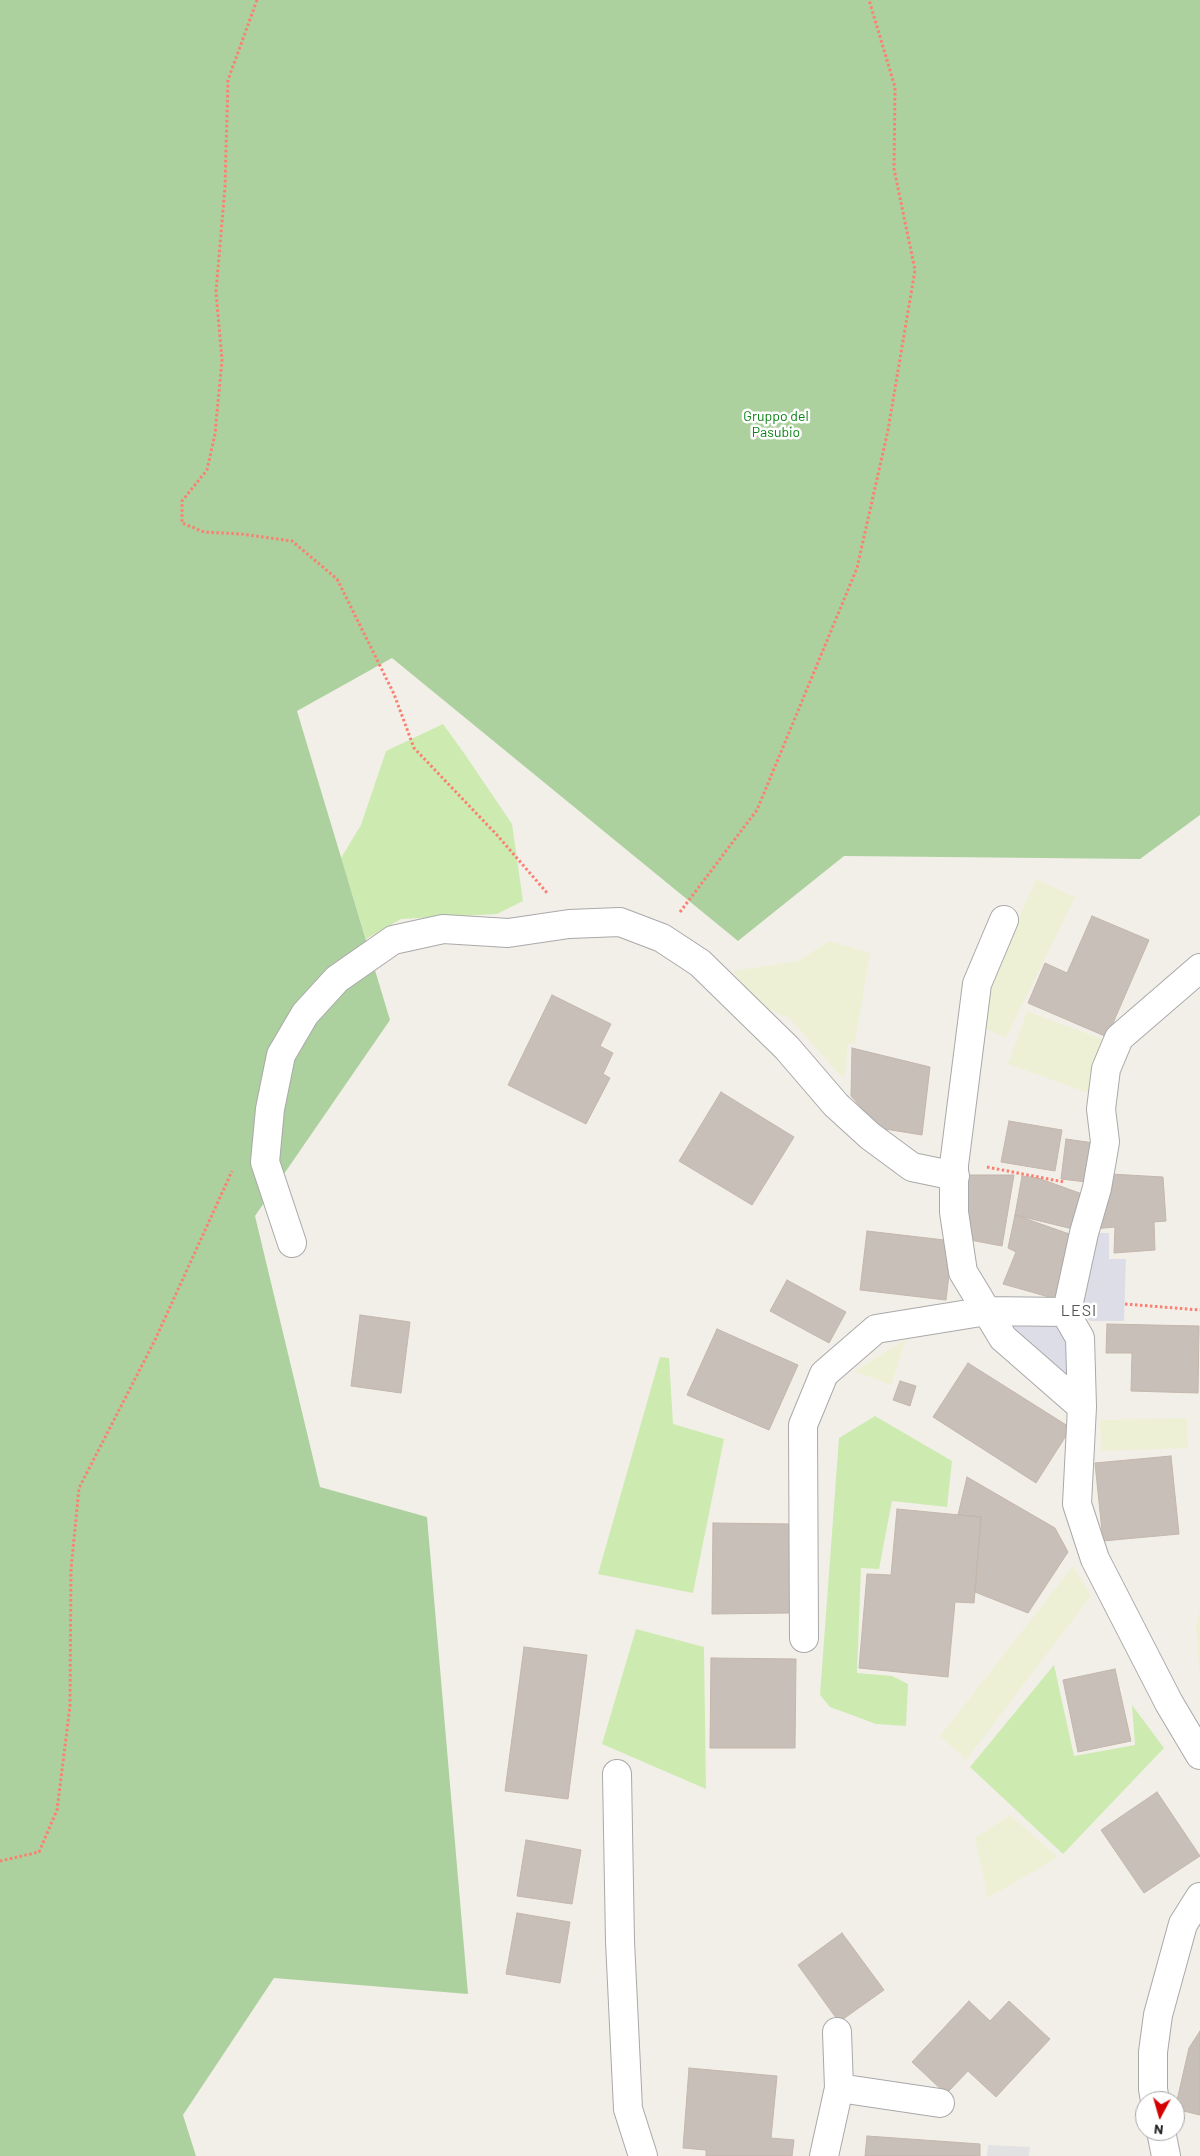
<!DOCTYPE html>
<style>
body{margin:0}
#map{position:relative;width:1200px;height:2156px;overflow:hidden;background:#f2efe9;font-family:Barlow,sans-serif}
canvas{display:block}
.north{position:absolute;left:1135px;top:2091px;width:50px;height:50px;box-sizing:border-box;background:#fff;border:1px solid #a7a7a7;border-radius:50%;rotate:186deg;font-size:14px;font-weight:700;line-height:20px;text-align:center;color:#222}
.north::after{content:'';display:block;margin:auto;width:18px;height:22px;background:#d40000;clip-path:polygon(50% 0,100% 100%,50% 72%,0 100%)}
</style>
<div id="map">
<canvas width="1200" height="2156"></canvas>
<div class="north">N</div>
</div>
<script>
const context = document.querySelector('canvas').getContext('2d');
context.lineJoin = 'round';
function fill(path, color) {
  context.fillStyle = color;
  context.fill(path, 'evenodd');
}
function toPath(rows) {
  const path = new Path2D();
  for (const r of rows) {
    path.moveTo(r[0], r[1]);
    for (let i = 2; i < r.length; i += 2) path.lineTo(r[i], r[i + 1]);
  }
  return path;
}
function stroke(path, color, width, dash) {
  context.strokeStyle = color;
  context.lineWidth = width;
  context.lineCap = dash ? 'butt' : 'round';
  context.setLineDash(dash || []);
  context.stroke(path);
}
function write(font, color, halo, rows, align = 'center') {
  context.font = font + ' Barlow,sans-serif';
  context.lineWidth = 5;
  context.setLineDash([]);
  context.textBaseline = 'middle';
  context.strokeStyle = halo;
  context.fillStyle = color;
  for (const [text, x, y, turn = 0] of rows) {
    context.save();
    context.translate(x, y);
    context.rotate((+turn || 0) * Math.PI / 180);
    context.textAlign = isNaN(turn) ? turn : align;
    if (halo) context.strokeText(text, 0, 0);
    context.fillText(text, 0, 0);
    context.restore();
  }
}
fill(toPath([
 [1036,879,1075,897,1006,1038,980,1026,986,993],
 [829,941,870,953,855,1043,848,1044,844,1079,789,1018,759,1005,732,971,798,961],
 [1027,1011,1107,1041,1091,1094,1008,1064],
 [906,1339,891,1385,855,1371],
 [1187,1418,1188,1448,1101,1451,1100,1420],
 [1073,1566,1091,1596,966,1760,940,1736],
 [1200,1607,1200,1683,1196,1627],
 [1010,1815,1058,1857,988,1898,975,1838]
]), '#eef0d5');
fill(toPath([
 [443,724,466,756,512,824,523,901,497,914,401,919,366,939,341,858,361,825,386,751],
 [660,1357,669,1358,673,1424,724,1439,693,1593,598,1574],
 [875,1416,952,1461,947,1507,892,1501,879,1569,861,1568,857,1673,892,1676,908,1684,906,1726,876,1724,830,1707,820,1695,839,1438],
 [636,1629,704,1647,706,1789,602,1744],
 [1054,1665,1074,1756,1135,1745,1132,1705,1164,1748,1063,1854,970,1767]
]), '#cdebb0');
fill(toPath([
 [0,0,1200,0,1200,815,1140,859,844,856,738,941,392,658,297,711,390,1020,255,1216,320,1487,427,1517,468,1994,274,1978,183,2115,196,2156,0,2156]
]), '#add19e');
fill(toPath([
 [988,2145,1030,2147,1029,2156,987,2156]
]), '#e2e2e2');
fill(toPath([
 [1084,1233,1109,1233,1109,1259,1126,1259,1124,1321,1090,1321,1069,1302],
 [1003,1320,1059,1321,1071,1341,1072,1385]
]), '#dddde8');
const building = toPath([
 [1092,916,1149,940,1107,1037,1028,1003,1045,963,1067,973,1092,916],
 [552,995,611,1024,600,1046,613,1053,603,1074,610,1078,586,1124,508,1085,552,995],
 [852,1048,930,1067,922,1135,879,1128,851,1096,852,1048],
 [721,1092,794,1137,752,1205,679,1161,721,1092],
 [1009,1121,1062,1130,1055,1171,1001,1162,1009,1121],
 [1066,1139,1101,1144,1095,1183,1061,1179,1066,1139],
 [1111,1174,1163,1177,1166,1221,1154,1222,1155,1250,1114,1253,1115,1227,1093,1229,1111,1174],
 [963,1175,1014,1175,1002,1246,965,1239,963,1175],
 [1022,1176,1038,1178,1085,1195,1077,1230,1015,1215,1022,1176],
 [1015,1215,1078,1237,1063,1301,1003,1284,1016,1252,1008,1248,1015,1215],
 [867,1231,953,1241,946,1300,860,1290,867,1231],
 [787,1280,846,1312,829,1343,770,1311,787,1280],
 [360,1315,410,1322,401,1393,351,1386,360,1315],
 [1107,1324,1199,1326,1198,1393,1131,1391,1132,1353,1106,1353,1107,1324],
 [717,1329,798,1365,769,1430,687,1395,717,1329],
 [968,1363,1071,1428,1036,1483,933,1417,968,1363],
 [900,1381,916,1386,910,1406,893,1400,900,1381],
 [1171,1456,1179,1534,1103,1541,1095,1463,1171,1456],
 [967,1477,1055,1528,1068,1552,1028,1613,975,1592,981,1517,958,1515,967,1477],
 [897,1509,981,1517,974,1603,955,1602,948,1677,859,1668,867,1574,891,1575,897,1509],
 [713,1523,790,1524,790,1613,712,1614,713,1523],
 [524,1647,587,1655,568,1799,505,1791,524,1647],
 [711,1658,796,1659,795,1748,710,1748,711,1658],
 [1115,1669,1131,1741,1078,1752,1063,1680,1115,1669],
 [1157,1792,1200,1856,1144,1893,1101,1830,1157,1792],
 [526,1840,581,1850,572,1904,517,1896,526,1840],
 [517,1913,570,1922,560,1983,506,1974,517,1913],
 [842,1933,884,1990,839,2022,798,1965,842,1933],
 [969,2001,990,2021,1009,2001,1050,2039,996,2097,968,2071,946,2094,912,2062,969,2001],
 [1200,2031,1200,2115,1175,2109,1189,2048,1200,2031],
 [689,2068,777,2076,771,2138,794,2140,792,2156,706,2156,706,2150,683,2148,689,2068],
 [867,2136,980,2144,980,2156,865,2156,867,2136]
]);
fill(building, '#c7bfb8');
stroke(building, '#c4b6ab', 1);
const minor = toPath([
 [1004,920,977,984,954,1165,954,1212,963,1272,1003,1338,1082,1407,1077,1504,1095,1559,1169,1703,1200,1755],
 [292,1243,265,1162,270,1109,281,1055,305,1014,337,979,393,940,443,929,508,933,569,924,620,922,662,938,700,963,787,1048,836,1105,870,1136,912,1167,955,1176],
 [1065,1312,1069,1302,1084,1233,1097,1188,1105,1142,1101,1109,1106,1069,1119,1038,1200,968],
 [804,1638,803,1425,824,1374,876,1329,987,1311,1065,1312,1080,1338,1082,1407],
 [617,1774,620,1941,628,2109,643,2156],
 [839,2088,940,2103],
 [1155,2101,1153,2089,1153,2052,1158,2015,1183,1924,1200,1897],
 [1161,2131,1166,2156],
 [824,2156,839,2088,837,2032]
]);
stroke(minor, '#a9a9a9', 30);
stroke(toPath([
 [257,0,228,80,225,187,216,292,222,360,215,434,207,470,182,501,182,523,204,532,241,534,292,541,337,579,394,694,414,748,497,835,548,894],
 [680,912,757,810,857,568,888,430,915,270,894,169,895,87,869,0],
 [987,1167,1064,1182],
 [1125,1304,1200,1310],
 [0,1861,39,1852,57,1810,70,1706,71,1569,79,1488,155,1340,232,1171]
]), '#fa8072', 3, [2.5, 2.5]);
stroke(minor, '#fff', 28);
write('14px', '#0c8416', '#fff', [
 ["Gruppo del",776,416],
 ["Pasubio",776,432]
]);
context.letterSpacing = '1px';
write('16px', '#555', '#fff', [
 ["LESI",1079,1311]
]);
context.letterSpacing = '0px';
</script>
